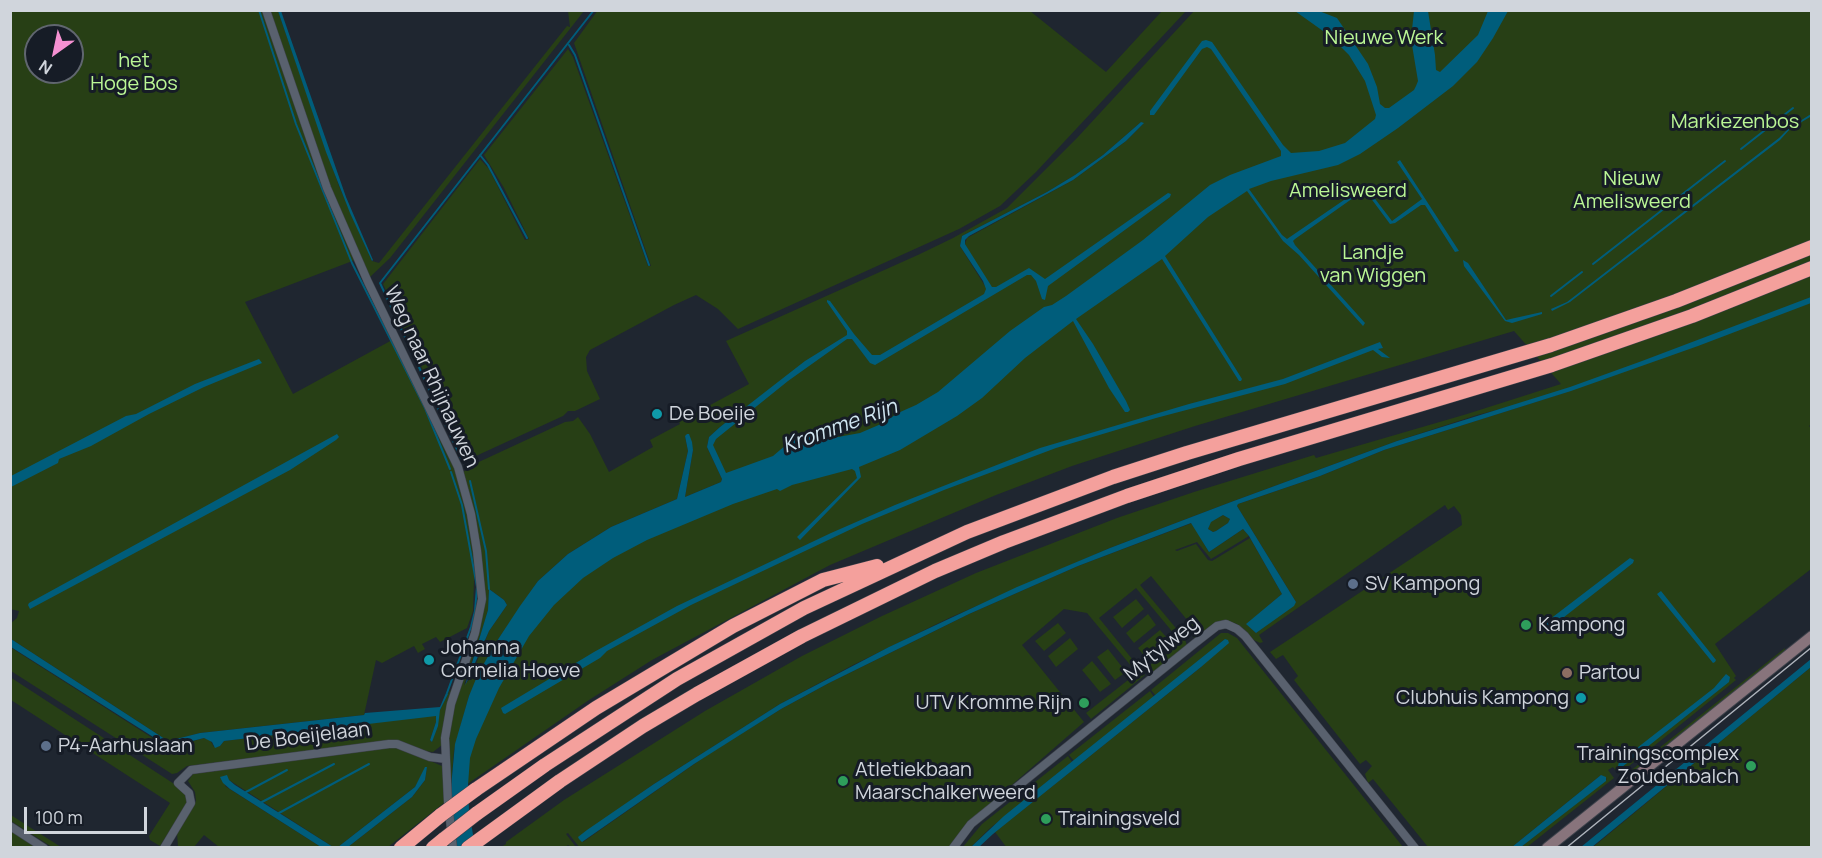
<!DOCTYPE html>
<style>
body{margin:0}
#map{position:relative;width:1822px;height:858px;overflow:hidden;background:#1f2630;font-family:Manrope,sans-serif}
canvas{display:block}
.frame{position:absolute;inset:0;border:12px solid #d0d5dc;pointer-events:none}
.north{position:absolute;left:24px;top:24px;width:60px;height:60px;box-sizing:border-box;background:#161c26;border:2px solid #60666f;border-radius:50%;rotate:213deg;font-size:16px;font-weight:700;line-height:24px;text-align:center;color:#d0d5dc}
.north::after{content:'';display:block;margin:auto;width:21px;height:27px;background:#f591d2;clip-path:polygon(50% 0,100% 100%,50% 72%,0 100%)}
.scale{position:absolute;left:24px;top:807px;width:123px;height:27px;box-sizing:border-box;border:3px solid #d0d5dc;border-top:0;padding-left:8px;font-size:18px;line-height:21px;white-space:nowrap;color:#d0d5dc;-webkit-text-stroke:4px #161c26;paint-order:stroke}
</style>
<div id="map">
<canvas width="1822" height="858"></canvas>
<div class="frame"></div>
<div class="north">N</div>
<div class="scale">100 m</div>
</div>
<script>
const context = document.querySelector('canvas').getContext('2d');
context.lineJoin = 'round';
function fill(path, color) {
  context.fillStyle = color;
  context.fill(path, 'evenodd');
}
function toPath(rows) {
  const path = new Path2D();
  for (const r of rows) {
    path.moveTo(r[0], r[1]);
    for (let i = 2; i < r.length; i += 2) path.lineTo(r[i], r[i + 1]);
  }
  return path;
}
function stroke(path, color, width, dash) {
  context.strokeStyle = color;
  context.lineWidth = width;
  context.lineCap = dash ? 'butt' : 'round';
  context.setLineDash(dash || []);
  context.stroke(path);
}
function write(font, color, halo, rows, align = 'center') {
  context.font = font + ' Manrope,sans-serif';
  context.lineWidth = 6;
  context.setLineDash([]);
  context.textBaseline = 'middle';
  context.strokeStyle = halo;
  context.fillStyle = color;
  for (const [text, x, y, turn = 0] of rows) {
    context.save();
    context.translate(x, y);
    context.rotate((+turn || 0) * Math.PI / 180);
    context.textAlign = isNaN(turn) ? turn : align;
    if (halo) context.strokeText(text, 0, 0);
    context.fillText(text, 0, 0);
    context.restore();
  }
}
fill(toPath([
 [598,10,1030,11,1106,72,1162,11,1186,11,1036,172,1000,206,959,229,738,329,718,309,696,295,674,305,590,350,586,357,587,371,600,399,575,411,568,411,563,416,465,461,383,284,480,159,489,169,525,240,529,239,504,188,484,155,568,49,573,57,648,266,651,266,574,43],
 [10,11,265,11,355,260,245,302,293,394,394,339,446,447,459,480,475,551,473,611,467,628,440,642,436,637,422,644,425,649,418,653,414,646,382,663,376,660,364,715,200,733,168,741,11,639,11,623,17,618,19,611,10,609],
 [36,36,72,36,72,72,36,72],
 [268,11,278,11,339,186,372,261,379,263,567,26,570,27,568,11,584,11,390,258,370,277,323,171],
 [1194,11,1811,11,1812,423,1809,426,1812,429,1811,569,1715,644,1736,676,1734,678,1736,680,1619,774,1613,767,1608,770,1614,778,1527,847,1521,847,1607,779,1601,775,1512,847,1428,847,1373,779,1368,783,1365,774,1372,766,1366,760,1360,764,1294,680,1298,676,1283,655,1276,659,1270,652,1462,525,1461,515,1454,506,1448,510,1445,505,1259,635,1263,642,1260,643,1254,640,1243,628,1235,623,1226,622,1195,638,1192,636,1197,632,1151,576,1140,585,1185,639,1187,646,1153,674,1148,674,1145,669,1180,641,1136,588,1099,618,1145,675,1091,719,1086,713,1137,673,1087,613,1064,609,1022,645,1084,722,967,824,950,847,580,848,568,833,566,834,576,847,571,847,568,845,564,848,501,847,506,844,506,842,564,800,705,711,802,656,882,616,976,573,1117,518,1194,492,1314,455,1316,458,1467,414,1561,384,1514,331,1195,426,1072,466,996,495,830,565,652,660,589,700,463,787,469,738,507,654,606,549,731,494,710,442,770,389,720,427,709,437,707,447,722,479,721,482,685,497,693,450,689,435,685,436,688,451,677,499,611,527,568,554,538,581,495,644,469,696,454,750,450,798,448,747,449,724,484,582,479,547,463,473,468,467,565,422,573,421,578,417,590,434,609,472,653,447,650,440,680,424,679,422,749,384,726,341,920,254,953,238,1007,208,1077,138],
 [1141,122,1143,124,1126,141,1073,180,967,238,965,244,986,286,985,286,960,246,962,236,1047,192,1075,175,1103,155],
 [1567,392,1384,450,1320,476,1238,504,1237,506,1296,602,1256,633,1247,624,1282,594,1250,538,1212,561,1208,560,1196,544,1177,551,1175,550,1197,542,1211,559,1249,536,1243,529,1209,552,1192,523,1078,566,969,614,829,683,781,709,707,755,583,842,579,837,654,784,780,704,853,665,949,618,1110,548,1231,502,1397,441,1477,415],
 [489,589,504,600,507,605,489,631,470,679,464,685,484,624,488,610],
 [1223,515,1230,519,1228,523,1216,531,1213,532,1208,529,1210,522],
 [1136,599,1144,609,1122,628,1113,617],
 [1148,614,1156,625,1134,643,1126,633],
 [1058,623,1066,633,1044,651,1035,641],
 [1160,630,1169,640,1146,658,1138,648],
 [1221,633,1228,633,1237,638,1403,847,1007,848,995,832,1201,667,1225,639,1156,696,1151,690],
 [1070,638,1078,649,1056,667,1048,656],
 [10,647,162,744,172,747,204,738,210,740,214,747,220,746,224,741,436,715,436,722,430,740,432,742,440,710,450,690,452,693,442,745,433,752,426,751,405,743,392,741,187,766,177,773,172,774,11,671],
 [1785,648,1784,653,1628,778,1624,776],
 [1108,649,1126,672,1115,680,1097,657],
 [1092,661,1111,684,1100,692,1082,670],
 [1811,667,1811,847,1592,848,1745,721],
 [10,677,185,791,188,801,160,846,150,840,149,836,170,803,11,700],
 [1150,691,1154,697,1074,761,1069,755],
 [389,747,402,749,442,766,443,768,445,802,388,847,348,847,412,797,425,780,427,767,415,787,338,847,333,847,229,780,225,786,321,847,219,847,204,835,194,847,178,847,177,832,196,801,195,792,188,781,193,774],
 [1068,756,1072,762,989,829,971,847,962,848,982,824],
 [11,815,31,828,61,847,52,847,11,821],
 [11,830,37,847,11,847]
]), '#273f15');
fill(toPath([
 [278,11,281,11,346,197,373,260,372,261,350,213,326,152],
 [1295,11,1319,11,1337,18,1368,64,1377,87,1380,104,1385,108,1389,108,1414,90,1416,86,1418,81,1411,39,1414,11,1428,11,1435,55,1436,70,1440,72,1478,35,1488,11,1508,11,1493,38,1477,62,1453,86,1398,128,1360,154,1338,165,1271,181,1249,189,1282,235,1287,239,1363,187,1366,187,1392,221,1422,199,1397,162,1400,160,1459,251,1455,252,1425,205,1421,205,1395,223,1390,224,1367,193,1363,191,1295,239,1293,241,1295,245,1365,323,1363,326,1299,255,1283,241,1247,191,1208,217,1165,256,1242,379,1241,381,1239,381,1162,259,1076,319,1093,344,1126,401,1130,410,1128,412,1125,412,1109,388,1073,321,1025,358,982,398,957,416,900,450,859,467,861,477,800,540,797,537,857,478,855,471,852,469,792,485,780,491,777,489,733,504,647,540,613,558,583,578,554,605,529,636,499,688,476,739,470,758,468,785,469,810,475,847,457,848,450,798,455,744,469,696,478,674,495,644,520,606,538,581,568,554,611,527,677,499,688,451,685,436,687,434,689,434,692,442,693,450,685,497,721,482,722,479,707,447,709,437,720,427,805,361,847,335,847,331,827,302,827,300,830,301,854,334,872,355,880,355,984,294,986,289,983,281,960,246,962,236,1047,192,1075,175,1103,155,1141,122,1144,123,1126,141,1073,180,969,236,965,240,965,244,992,287,996,287,1029,268,1045,279,1168,193,1171,194,1170,197,1048,286,1045,300,1042,299,1036,281,1031,275,1027,275,875,365,870,363,852,339,847,339,788,381,716,439,713,445,726,473,773,456,793,439,803,436,838,437,860,433,881,424,898,413,916,405,938,392,1010,331,1044,307,1052,305,1066,296,1143,240,1210,185,1230,175,1281,156,1281,151,1211,49,1207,47,1202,49,1154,115,1150,115,1150,111,1202,41,1206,40,1212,42,1283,145,1291,153,1319,151,1345,143,1375,119,1376,115,1365,81,1349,55,1330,36],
 [1811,114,1810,117,1790,129,1780,140,1570,302,1552,311,1551,309,1567,302,1779,138,1789,128],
 [1463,260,1468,263,1506,320,1542,312,1542,314,1512,323,1505,321,1464,266],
 [1811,297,1811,303,1698,346,1571,391,1384,450,1320,476,1238,504,1237,506,1296,602,1294,606,1256,633,1246,624,1282,594,1249,536,1243,529,1209,552,1191,523,1078,566,969,614,829,683,781,709,694,764,582,842,579,839,578,837,587,830,654,784,780,704,889,647,1017,587,1110,548,1231,502,1397,441,1570,387,1642,361],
 [1223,515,1230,519,1228,523,1216,531,1213,532,1208,529,1211,522],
 [1380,342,1383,348,1378,349,1390,358,1382,357,1373,350,1285,384,1156,418,1056,448,944,490,862,524,691,605,607,651,600,658,505,714,503,713,501,708,594,652,677,606,831,533,895,505,1040,448,1189,404,1283,379],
 [259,359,262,363,204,387,149,414,91,446,59,459,58,463,11,487,11,476,126,416,136,414,195,384],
 [337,434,339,437,336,440,290,470,30,609,28,605,29,603],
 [1630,558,1634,560,1633,563,1545,632,1541,626],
 [489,589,504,600,507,605,489,631,465,686,488,610],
 [1661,591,1716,660,1715,662,1713,663,1657,594],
 [11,639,168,741,200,733,364,715,365,713,440,707,446,693,448,694,440,710,438,726,432,742,430,740,436,722,436,716,224,741,220,746,215,748,212,742,204,738,169,747,11,647],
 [1225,639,1228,640,1229,643,1201,667,993,834,979,847,971,847,1004,816],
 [1811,659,1811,667,1592,847,1581,847],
 [1726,674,1730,677,1729,682,1622,767,1618,766,1619,762,1714,688],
 [425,767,427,767,425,780,412,797,348,847,338,847,415,787],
 [227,775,229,780,235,785,333,847,321,847,230,789,223,783,220,777],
 [1601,775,1606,777,1606,781,1521,847,1512,847]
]), '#005d7b');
stroke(toPath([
 [259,10,296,124,352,263,425,408,450,469],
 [569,45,575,55,649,265],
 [1741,149,1793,108],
 [480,155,488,165,527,238],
 [1593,264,1725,161],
 [1551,296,1582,272],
 [461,458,380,283,594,10],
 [470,481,486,551,489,589],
 [447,693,471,627,475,611,477,587,462,505,451,472],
 [246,792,287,770],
 [262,802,334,764],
 [279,813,369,764]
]), '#005d7b', 2);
const minor = toPath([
 [266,10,327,188,368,282,458,467,471,514,477,551,482,599,475,633,451,704,445,738,448,802,453,848],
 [10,826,44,848],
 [164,848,191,803,189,793,178,783,191,770,389,744,397,744,430,757,446,759],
 [953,848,971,824,1194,644,1217,626,1226,624,1237,629,1245,636,1415,848]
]);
const secondary = toPath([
 [1547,848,1812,636]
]);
const motorway = toPath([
 [475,790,596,708,733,626,823,580,877,566],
 [476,814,545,765,677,679,804,608,967,532,1113,477,1187,453,1551,345,1676,301,1812,247],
 [401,848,441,815],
 [433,848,444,839],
 [468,848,560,781,643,726,697,694,802,636,935,571,1004,542,1127,496,1239,459,1552,365,1692,316,1812,268]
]);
stroke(minor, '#3d424b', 9);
stroke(secondary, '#3d424b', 12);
stroke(motorway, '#3d424b', 15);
stroke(minor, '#59616e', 8);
stroke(secondary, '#88747c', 10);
stroke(motorway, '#f4a09c', 14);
stroke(toPath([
 [1566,848,1812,647]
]), '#afb4bc', 1.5);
const motorwayBridge = toPath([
 [441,815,475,790],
 [444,839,476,814]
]);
stroke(motorwayBridge, '#3d424b', 15, []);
stroke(motorwayBridge, '#f4a09c', 14);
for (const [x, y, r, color] of [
 [657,414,6,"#0f9aa8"],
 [1353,584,6,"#5c6f8a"],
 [1526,625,6,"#2e9e5b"],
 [429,660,6,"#0f9aa8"],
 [1567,673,6,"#8d6e63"],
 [1581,698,6,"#0f9aa8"],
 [1084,703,6,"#2e9e5b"],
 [46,746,6,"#5c6f8a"],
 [1751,766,6,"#2e9e5b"],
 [843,781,6,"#2e9e5b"],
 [1046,819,6,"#2e9e5b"]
]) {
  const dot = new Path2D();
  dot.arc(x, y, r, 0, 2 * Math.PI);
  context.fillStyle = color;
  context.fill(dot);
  stroke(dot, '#161c26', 2);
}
write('20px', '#bbf795', '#161c26', [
 ["Nieuwe Werk",1384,38],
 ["het",134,61],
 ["Hoge Bos",134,84],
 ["Markiezenbos",1735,122],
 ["Nieuw",1632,179],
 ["Amelisweerd",1632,202],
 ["Amelisweerd",1348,191],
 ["Landje",1373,253],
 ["van Wiggen",1373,276]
]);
write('20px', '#d0d5dc', '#161c26', [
 ["Weg naar Rhijnauwen",431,377,65],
 ["Mytylweg",1162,649,-39],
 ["De Boeijelaan",308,737,-7]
]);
write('20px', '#d0d5dc', '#161c26', [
 ["De Boeije",669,414],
 ["SV Kampong",1365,584],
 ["Kampong",1538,625],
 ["Johanna",441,648],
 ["Cornelia Hoeve",441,671],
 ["Partou",1579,673],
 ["Clubhuis Kampong",1569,698,"right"],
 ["UTV Kromme Rijn",1072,703,"right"],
 ["P4-Aarhuslaan",58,746],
 ["Trainingscomplex",1739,754,"right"],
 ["Zoudenbalch",1739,777,"right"],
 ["Atletiekbaan",855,770],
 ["Maarschalkerweerd",855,793],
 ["Trainingsveld",1058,819]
], 'left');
write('italic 21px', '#d0e6f1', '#161c26', [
 ["Kromme Rijn",840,427,-20]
]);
</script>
